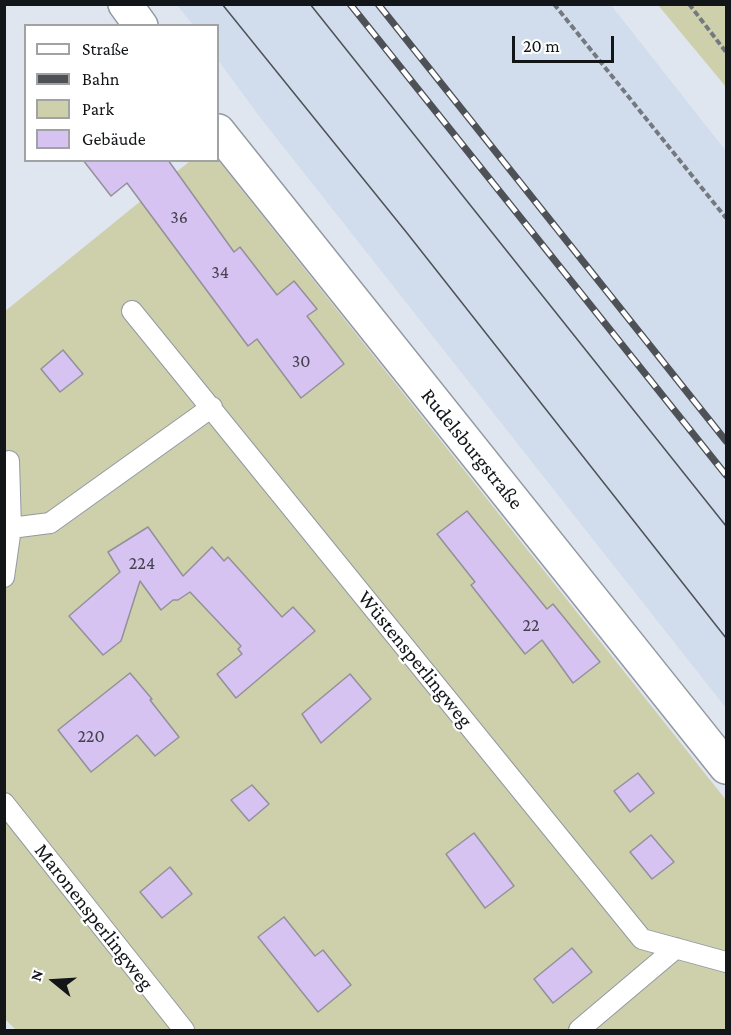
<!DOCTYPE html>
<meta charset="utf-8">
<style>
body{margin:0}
#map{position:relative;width:731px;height:1035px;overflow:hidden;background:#e0e6f0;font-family:"Crimson Pro",serif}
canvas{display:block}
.frame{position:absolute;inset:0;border:6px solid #131619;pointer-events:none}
.legend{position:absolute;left:24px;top:24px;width:195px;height:138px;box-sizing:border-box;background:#fff;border:2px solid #a1a2a3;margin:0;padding:8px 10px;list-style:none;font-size:18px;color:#131619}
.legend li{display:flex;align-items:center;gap:12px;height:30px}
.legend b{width:30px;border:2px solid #a1a2a3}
.north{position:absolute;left:24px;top:951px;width:60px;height:60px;-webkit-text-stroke:4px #fff;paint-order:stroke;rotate:288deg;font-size:16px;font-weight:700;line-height:24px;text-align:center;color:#131619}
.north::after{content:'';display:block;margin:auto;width:21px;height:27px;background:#131619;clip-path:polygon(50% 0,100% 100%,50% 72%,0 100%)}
.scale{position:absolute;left:512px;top:36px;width:102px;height:27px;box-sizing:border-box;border:3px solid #131619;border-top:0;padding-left:8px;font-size:18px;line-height:21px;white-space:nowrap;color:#131619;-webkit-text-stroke:4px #fff;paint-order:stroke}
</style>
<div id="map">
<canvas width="731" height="1035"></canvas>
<div class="frame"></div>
<ul class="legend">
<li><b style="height:8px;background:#fff"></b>Straße</li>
<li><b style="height:8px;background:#4e5257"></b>Bahn</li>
<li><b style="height:16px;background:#cdd0aa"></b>Park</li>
<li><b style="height:16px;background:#d6c3f2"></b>Gebäude</li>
</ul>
<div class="north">N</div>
<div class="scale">20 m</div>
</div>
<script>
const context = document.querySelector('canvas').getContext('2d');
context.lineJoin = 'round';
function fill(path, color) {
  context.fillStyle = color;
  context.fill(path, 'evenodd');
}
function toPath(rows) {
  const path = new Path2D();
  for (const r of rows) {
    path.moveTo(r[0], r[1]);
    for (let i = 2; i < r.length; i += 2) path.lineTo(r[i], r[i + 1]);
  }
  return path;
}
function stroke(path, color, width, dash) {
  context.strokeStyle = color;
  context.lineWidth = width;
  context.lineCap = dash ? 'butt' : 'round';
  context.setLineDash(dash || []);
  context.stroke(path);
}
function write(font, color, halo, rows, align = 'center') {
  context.font = font + ' "Crimson Pro",serif';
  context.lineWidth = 4.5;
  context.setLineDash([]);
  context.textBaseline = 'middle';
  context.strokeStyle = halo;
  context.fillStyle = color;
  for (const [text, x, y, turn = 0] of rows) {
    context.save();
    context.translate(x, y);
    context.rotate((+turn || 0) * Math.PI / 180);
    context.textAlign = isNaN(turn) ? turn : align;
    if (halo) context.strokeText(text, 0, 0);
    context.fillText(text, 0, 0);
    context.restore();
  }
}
fill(toPath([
 [177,5,611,5,726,151,726,708,259,116,218,60,218,26,193,25]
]), '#d1dcec');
fill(toPath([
 [658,5,726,5,726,87],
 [218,160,726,800,726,1030,16,1030,4,1018,4,312,190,161]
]), '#cdd0aa');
const building = toPath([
 [83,160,168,160,234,252,240,247,277,295,294,281,317,309,307,316,344,364,301,398,257,339,248,346,127,183,111,196,83,160],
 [63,350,83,374,60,392,41,369,63,350],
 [467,511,547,609,553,604,600,662,573,683,542,640,525,654,471,585,475,582,437,534,467,511],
 [148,527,183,576,212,547,224,561,228,557,282,617,293,607,315,631,236,698,217,674,242,654,238,649,241,646,190,592,178,600,173,600,161,610,140,581,121,641,103,655,69,616,120,572,108,552,148,527],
 [130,673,152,699,150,700,179,737,155,756,137,735,91,772,58,730,130,673],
 [350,674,371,699,321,743,302,714,350,674],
 [638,773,654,793,630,812,614,791,638,773],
 [252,785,269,804,249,821,231,800,252,785],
 [474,833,514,886,485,908,446,854,474,833],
 [651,835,674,862,652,879,630,852,651,835],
 [170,867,192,894,162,918,140,892,170,867],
 [284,917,315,956,323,950,351,985,318,1012,258,937,284,917],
 [572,948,592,972,553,1003,534,979,572,948]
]);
fill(building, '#d6c3f2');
stroke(building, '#93909a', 1.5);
const service = toPath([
 [132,311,642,939,726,962],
 [11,528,50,523,212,407],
 [4,577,11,528,9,461],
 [4,803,184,1030],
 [579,1030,676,948]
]);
const minor = toPath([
 [125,4,141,26],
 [218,131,726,767]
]);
stroke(service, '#9399a2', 22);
stroke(minor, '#9399a2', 36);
stroke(toPath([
 [554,4,726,218],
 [689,4,726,52]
]), '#74797f', 4, [6, 3]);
stroke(service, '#fff', 20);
stroke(minor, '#fff', 33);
stroke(toPath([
 [222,4,407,233,726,638],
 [310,4,726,526]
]), '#4e5257', 1.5);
const rail = toPath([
 [350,4,726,475],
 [378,4,726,441]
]);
stroke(rail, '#4e5257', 7);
stroke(rail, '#fff', 4.5, [14]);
write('18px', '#44414f', null, [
 ["36",179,217],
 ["34",220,272],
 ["30",301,361],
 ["224",142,563],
 ["22",531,625],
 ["220",91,736]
]);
write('21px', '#131619', '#fff', [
 ["Rudelsburgstraße",472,449,51],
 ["Wüstensperlingweg",415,659,51],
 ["Maronensperlingweg",94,917,52]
]);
</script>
